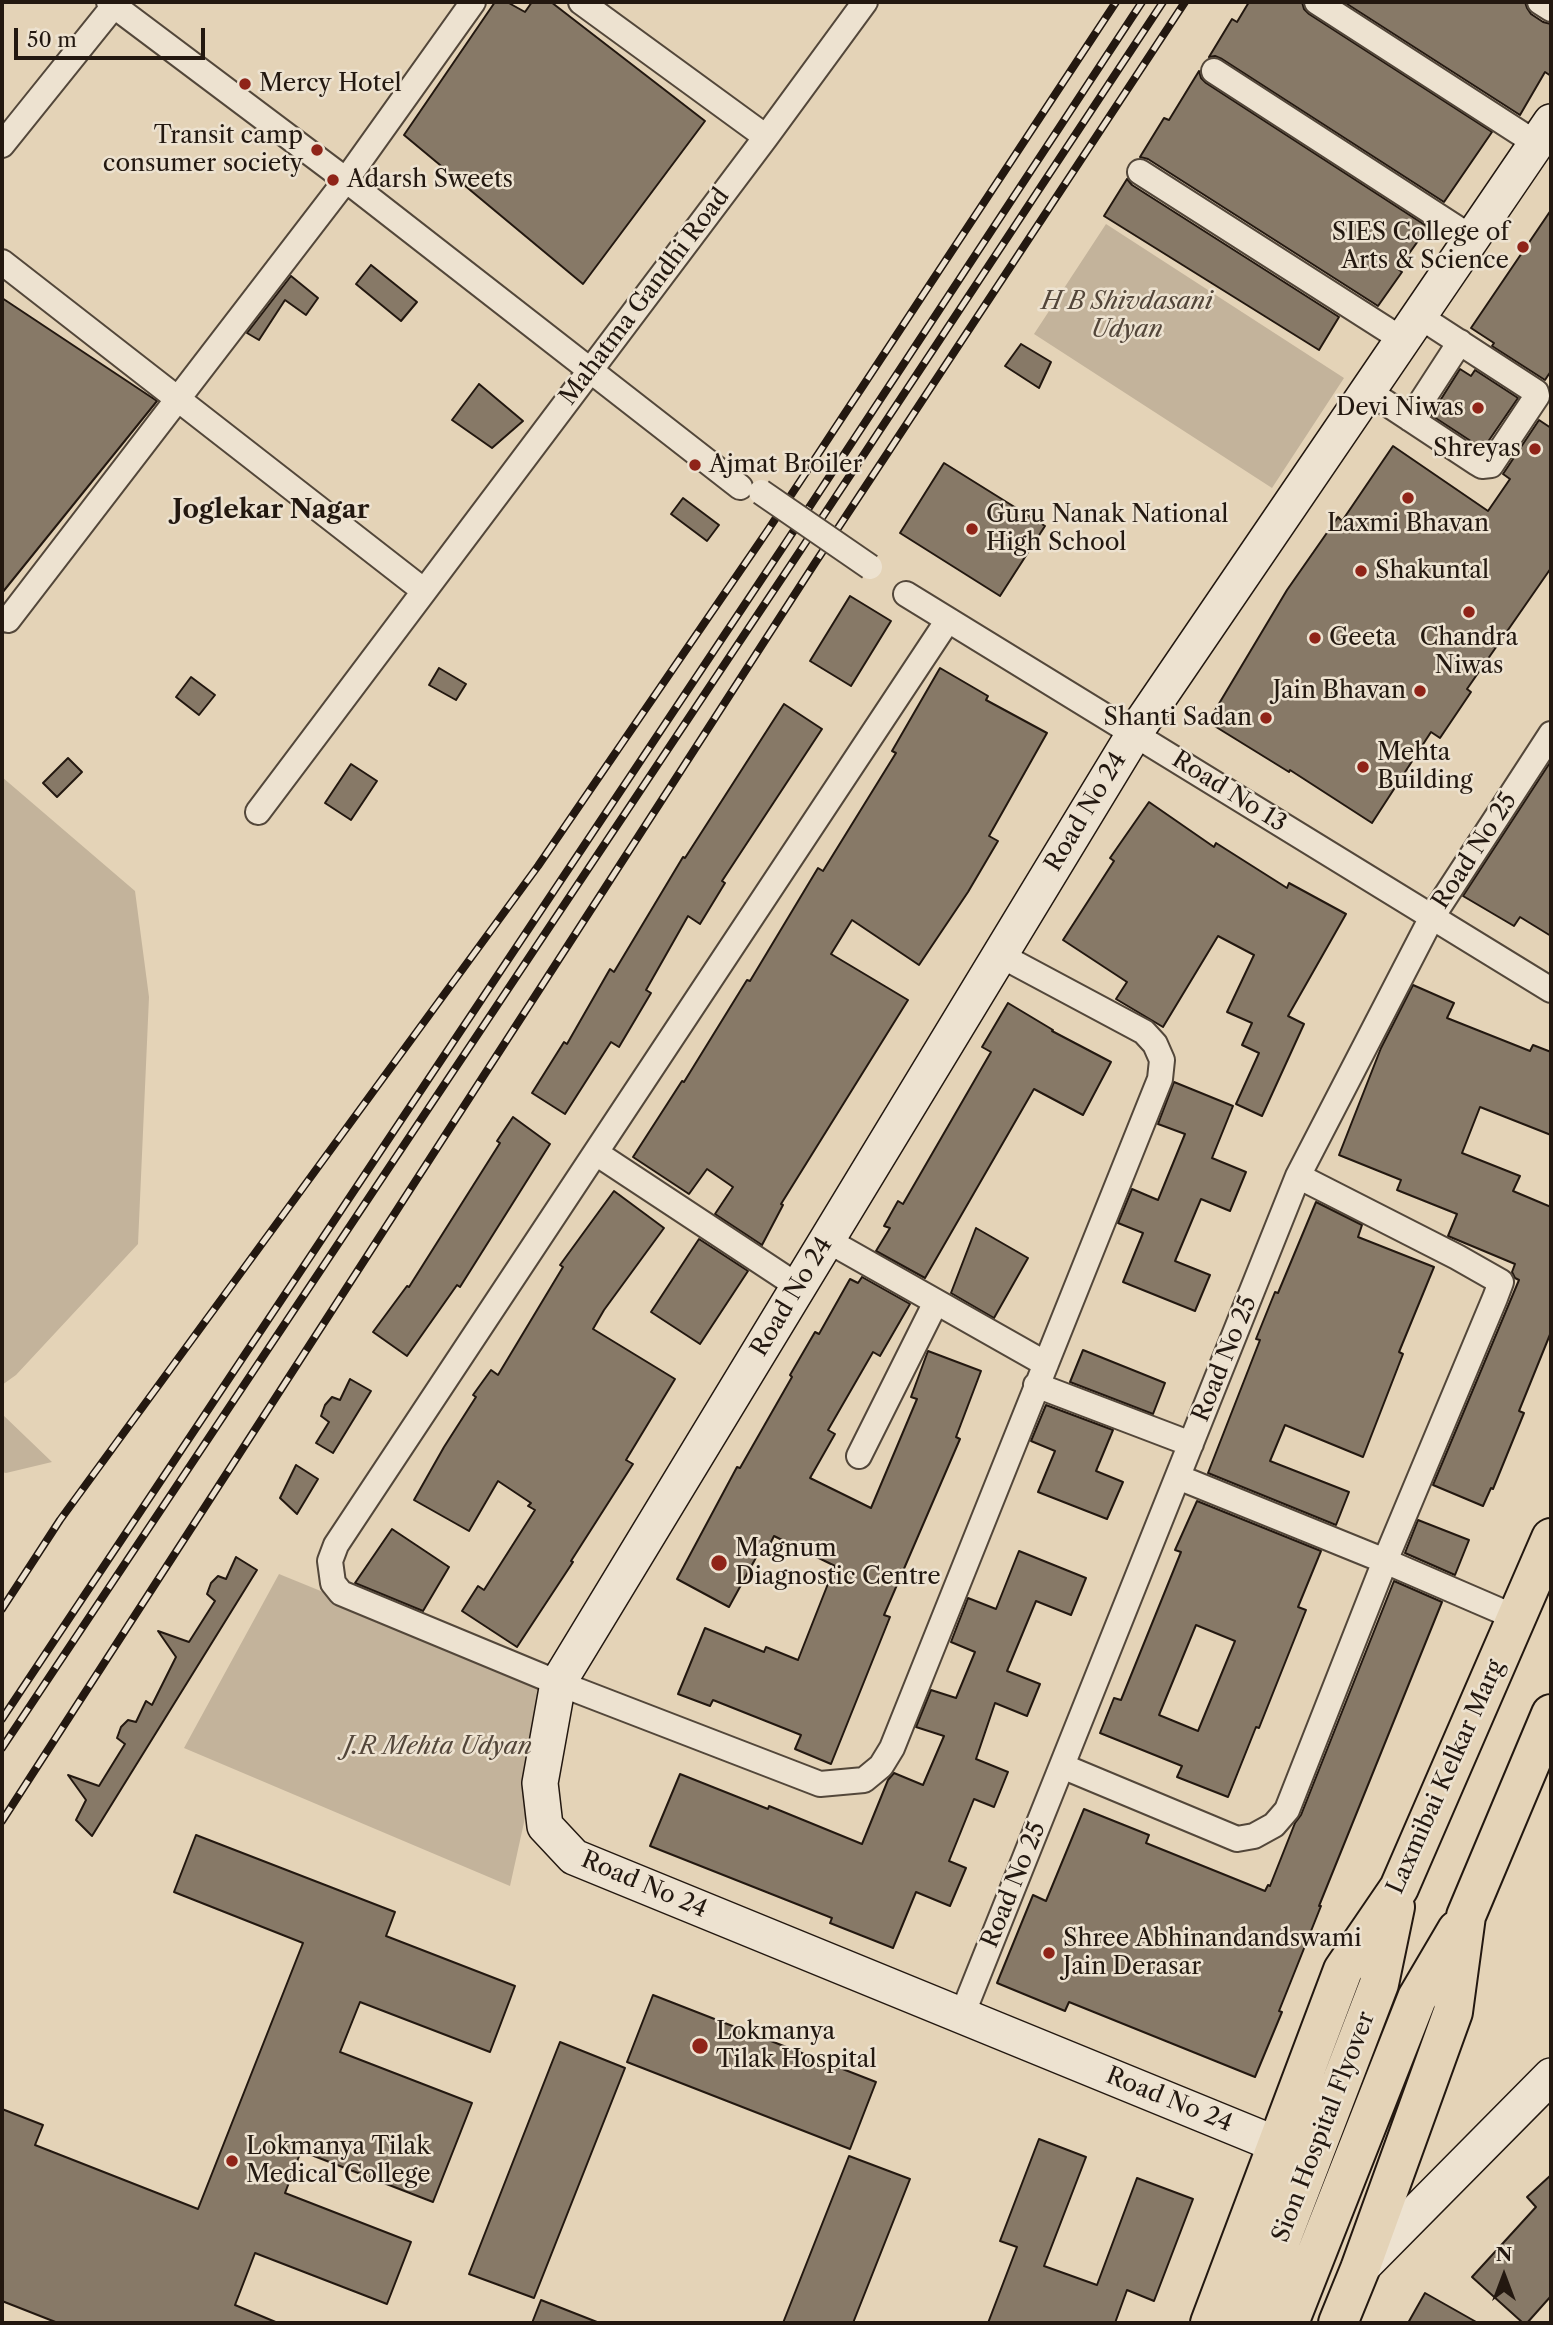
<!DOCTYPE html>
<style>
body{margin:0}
#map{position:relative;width:1553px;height:2325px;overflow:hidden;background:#e4d3b7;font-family:"Libre Caslon Text",serif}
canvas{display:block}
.frame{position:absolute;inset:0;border:4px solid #231810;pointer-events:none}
.north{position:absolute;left:1469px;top:2241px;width:70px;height:70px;-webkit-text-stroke:5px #ede2d0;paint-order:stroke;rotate:0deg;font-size:19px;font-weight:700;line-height:28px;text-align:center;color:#231810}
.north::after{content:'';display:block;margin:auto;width:24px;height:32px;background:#231810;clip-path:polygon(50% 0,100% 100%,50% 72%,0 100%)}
.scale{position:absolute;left:14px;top:28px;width:191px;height:32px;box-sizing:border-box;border:4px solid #231810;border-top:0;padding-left:9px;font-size:21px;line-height:24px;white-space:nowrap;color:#231810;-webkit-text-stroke:5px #ede2d0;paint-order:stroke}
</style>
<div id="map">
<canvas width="1553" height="2325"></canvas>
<div class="frame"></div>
<div class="north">N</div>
<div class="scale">50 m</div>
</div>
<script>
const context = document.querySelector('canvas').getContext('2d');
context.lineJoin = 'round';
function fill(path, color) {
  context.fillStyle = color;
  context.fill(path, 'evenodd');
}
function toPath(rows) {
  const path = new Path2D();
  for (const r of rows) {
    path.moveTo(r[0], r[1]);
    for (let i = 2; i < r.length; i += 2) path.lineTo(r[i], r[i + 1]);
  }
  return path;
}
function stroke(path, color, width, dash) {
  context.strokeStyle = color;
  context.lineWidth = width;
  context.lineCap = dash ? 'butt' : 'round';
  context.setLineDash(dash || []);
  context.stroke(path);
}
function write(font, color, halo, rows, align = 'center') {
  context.font = font + ' "Libre Caslon Text",serif';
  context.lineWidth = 5;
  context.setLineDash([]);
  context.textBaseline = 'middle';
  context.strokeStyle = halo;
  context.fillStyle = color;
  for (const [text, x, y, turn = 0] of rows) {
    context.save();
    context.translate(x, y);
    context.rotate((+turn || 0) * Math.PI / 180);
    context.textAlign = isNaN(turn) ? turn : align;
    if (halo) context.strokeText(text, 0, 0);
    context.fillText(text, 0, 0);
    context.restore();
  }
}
fill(toPath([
 [1106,224,1344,378,1272,488,1034,334],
 [2,777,135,891,149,997,138,1244,16,1375,2,1385],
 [2,1414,52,1462,6,1473,2,1472],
 [279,1574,554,1686,510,1886,184,1748]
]), '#c3b39b');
const building = toPath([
 [495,2,507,2,525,12,532,2,551,2,705,121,583,284,404,135,495,2],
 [1249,2,1302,2,1304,9,1309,14,1492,132,1444,202,1222,59,1215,56,1209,57,1232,19,1237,22,1249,2],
 [1344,2,1525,2,1527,8,1531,14,1543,22,1551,24,1551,76,1545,72,1520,115,1344,2],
 [1199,71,1201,78,1206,83,1428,227,1398,269,1402,272,1378,306,1148,159,1140,157,1164,118,1169,120,1199,71],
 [1127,179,1132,185,1339,317,1319,350,1104,216,1127,179],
 [1551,210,1551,371,1545,380,1492,346,1494,343,1471,328,1551,210],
 [371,265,417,302,401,321,356,284,371,265],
 [291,276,318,298,306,315,285,300,259,340,247,333,291,276],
 [2,298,157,401,2,593,2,298],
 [1021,344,1051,362,1039,388,1005,366,1021,344],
 [1460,369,1471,376,1475,370,1518,398,1483,449,1431,415,1460,369],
 [479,384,523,421,492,448,452,420,479,384],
 [1539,420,1551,428,1551,568,1467,689,1471,692,1440,738,1431,732,1372,823,1290,770,1289,772,1208,722,1287,590,1338,517,1342,521,1393,446,1488,511,1510,479,1503,474,1539,420],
 [944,463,1045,526,1000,596,900,533,944,463],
 [683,498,719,525,707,541,671,514,683,498],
 [850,596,891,621,851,686,810,661,850,596],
 [439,668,466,684,456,700,429,685,439,668],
 [940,668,988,696,986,700,1047,733,989,836,998,841,968,892,919,965,852,920,831,954,908,1000,781,1204,783,1205,762,1245,715,1214,733,1187,707,1169,689,1194,633,1157,682,1081,684,1082,747,980,750,981,818,868,823,871,896,753,892,751,940,668],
 [191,677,215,695,199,715,176,697,191,677],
 [784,704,822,729,722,881,725,883,700,924,688,916,646,990,651,993,619,1047,611,1042,565,1114,532,1093,564,1042,567,1044,610,969,614,972,683,857,685,858,784,704],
 [68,758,82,772,57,797,43,783,68,758],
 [1551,761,1551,936,1520,917,1514,926,1463,896,1551,761],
 [351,764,377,781,351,820,325,803,351,764],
 [1149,802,1214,847,1216,843,1287,888,1289,883,1346,914,1288,1016,1304,1024,1262,1116,1236,1104,1259,1053,1242,1045,1252,1023,1227,1012,1254,955,1218,936,1163,1027,1116,999,1127,982,1063,940,1114,861,1110,858,1149,802],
 [1413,985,1454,1003,1447,1018,1530,1051,1533,1045,1551,1052,1551,1135,1480,1107,1462,1153,1520,1176,1513,1191,1551,1207,1551,1332,1519,1411,1524,1413,1493,1489,1491,1488,1483,1506,1433,1485,1519,1280,1515,1278,1512,1272,1515,1264,1448,1236,1457,1214,1397,1190,1401,1180,1339,1155,1381,1048,1413,985],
 [1008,1003,1053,1030,1052,1031,1111,1062,1083,1115,1034,1089,925,1278,876,1251,890,1228,884,1226,898,1201,903,1204,991,1052,982,1047,1008,1003],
 [1174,1082,1233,1106,1212,1158,1246,1172,1230,1211,1201,1199,1175,1261,1210,1275,1195,1311,1123,1282,1143,1233,1118,1223,1132,1189,1158,1200,1185,1134,1158,1124,1174,1082],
 [513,1117,550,1144,460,1287,457,1285,407,1356,373,1332,407,1286,409,1287,500,1143,497,1141,513,1117],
 [614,1191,664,1228,604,1310,593,1329,675,1379,626,1460,633,1464,571,1561,573,1562,517,1647,462,1611,478,1586,484,1590,535,1510,528,1506,531,1503,498,1481,469,1531,414,1500,444,1447,476,1397,473,1395,491,1370,498,1375,563,1267,560,1265,614,1191],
 [1316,1202,1362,1225,1358,1237,1434,1267,1399,1352,1403,1354,1363,1457,1285,1425,1270,1461,1349,1492,1336,1525,1208,1473,1260,1340,1256,1339,1275,1292,1278,1293,1316,1202],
 [976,1228,1028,1258,994,1318,951,1293,976,1228],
 [699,1239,748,1271,700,1344,651,1312,699,1239],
 [862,1277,910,1304,880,1356,873,1352,828,1430,835,1434,810,1478,871,1508,917,1399,911,1397,928,1351,981,1371,956,1437,960,1439,884,1615,890,1617,831,1764,795,1749,801,1735,713,1700,710,1706,678,1694,705,1628,764,1652,766,1647,798,1660,835,1566,774,1536,769,1546,764,1543,729,1607,677,1579,737,1467,740,1468,792,1377,790,1375,815,1332,819,1334,850,1279,858,1283,862,1277],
 [1083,1350,1165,1383,1153,1414,1070,1382,1083,1350],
 [350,1379,371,1391,333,1453,316,1443,329,1422,321,1416,325,1405,332,1397,340,1400,350,1379],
 [1046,1405,1113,1430,1096,1471,1123,1482,1107,1519,1038,1492,1055,1451,1031,1441,1046,1405],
 [296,1465,318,1479,297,1514,280,1498,296,1465],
 [1197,1501,1321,1551,1298,1607,1306,1610,1259,1728,1256,1727,1228,1797,1177,1777,1182,1766,1100,1733,1114,1698,1121,1700,1181,1552,1175,1550,1197,1501],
 [1196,1625,1235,1641,1198,1731,1159,1715,1196,1625],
 [1418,1520,1469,1540,1455,1575,1405,1553,1418,1520],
 [392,1529,449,1567,423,1611,355,1583,392,1529],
 [1019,1551,1086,1578,1071,1615,1036,1601,1007,1671,1040,1684,1027,1716,995,1703,976,1759,1008,1772,994,1807,974,1799,949,1861,966,1868,950,1906,916,1892,893,1948,830,1923,832,1918,650,1846,680,1774,768,1809,769,1806,862,1844,888,1780,894,1773,923,1785,944,1736,916,1727,931,1690,956,1698,975,1652,951,1642,968,1598,996,1609,1019,1551],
 [236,1557,257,1570,92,1836,76,1820,86,1800,68,1775,99,1786,125,1744,117,1738,121,1727,128,1720,136,1722,146,1701,152,1705,176,1657,158,1631,189,1642,215,1601,207,1594,211,1583,218,1576,226,1579,236,1557],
 [1394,1581,1442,1602,1319,1906,1321,1906,1279,2011,1282,2012,1255,2077,1069,2002,1065,2011,997,1983,1033,1895,1046,1901,1084,1809,1149,1835,1146,1843,1265,1891,1268,1885,1270,1886,1295,1823,1301,1815,1394,1581],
 [196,1835,395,1912,386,1936,515,1986,490,2052,360,2002,340,2052,472,2103,433,2202,301,2151,285,2193,411,2242,387,2304,255,2253,235,2305,278,2323,58,2323,2,2301,2,2109,43,2125,35,2145,198,2209,303,1943,174,1892,196,1835],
 [653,1995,876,2082,850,2149,627,2062,653,1995],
 [560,2042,625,2068,534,2298,469,2274,560,2042],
 [1039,2139,1086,2157,1044,2266,1097,2285,1137,2178,1193,2199,1154,2301,1127,2290,1115,2323,988,2323,1017,2247,1000,2241,1039,2139],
 [849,2156,910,2179,853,2323,783,2323,849,2156],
 [1551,2175,1551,2296,1527,2323,1523,2323,1472,2277,1536,2207,1527,2197,1551,2175],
 [1425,2293,1478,2323,1408,2323,1425,2293],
 [541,2300,597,2322,597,2323,532,2323,541,2300]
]);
fill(building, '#877967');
stroke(building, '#231810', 2);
const street = toPath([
 [109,2,346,180,740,487],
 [581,2,766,137],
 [1317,2,1537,144],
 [1540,2,1551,9],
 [1214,71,1472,238],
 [2,145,117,2],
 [1140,172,1403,340],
 [2,262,423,590],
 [1368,391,1477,463,1482,466,1491,465,1537,396,1536,392,1419,316],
 [1410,419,1460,342],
 [906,594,1551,990],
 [8,620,346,180,473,2],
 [948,620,336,1545,330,1561,333,1583,341,1593,558,1683,820,1784,864,1780,881,1766,892,1748,1160,1079,1162,1060,1155,1044,1144,1032,1000,955],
 [258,812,766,137,865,2],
 [596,1153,799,1287],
 [827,1240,1046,1364],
 [1036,1385,1191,1444],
 [859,1456,936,1302],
 [1178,1477,1385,1561,1517,1618],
 [1062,1766,1237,1839,1254,1836,1274,1825,1287,1810,1385,1561,1495,1298,1501,1282,1457,1257,1298,1176],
 [962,2015,1298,1176,1432,917,1551,734]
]);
const secondary = toPath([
 [1278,2145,574,1857,545,1826,540,1783,558,1683,1134,734,1551,122],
 [1360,2269,1551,2076]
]);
const highway = toPath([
 [1210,2323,1343,1970,1399,1888,1551,1538],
 [1249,2323,1379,1984,1395,1907],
 [1289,2323,1417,1998,1457,1930],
 [1338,2323,1360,2269,1453,2012,1466,1916,1551,1714]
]);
stroke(street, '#53473a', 28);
stroke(secondary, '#231810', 38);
stroke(highway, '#231810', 42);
stroke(street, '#ede2d0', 24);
stroke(secondary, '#ede2d0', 35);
stroke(highway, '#e4d3b7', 38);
const rail = toPath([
 [2,1609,60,1520,538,866,768,530,1116,2],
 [2,1719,787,541,1142,2],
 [2,1748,800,551,1163,2],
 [2,1821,815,563,1185,2]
]);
stroke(rail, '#231810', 8);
stroke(rail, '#ede2d0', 5, [16]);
const streetBridge = toPath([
 [761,492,870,567]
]);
stroke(streetBridge, '#53473a', 28, []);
stroke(streetBridge, '#ede2d0', 24);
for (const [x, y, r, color] of [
 [245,84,7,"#8f2418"],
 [317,150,7,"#8f2418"],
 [333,180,7,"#8f2418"],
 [1523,247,7,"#8f2418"],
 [1478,408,7,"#8f2418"],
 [1535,449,7,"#8f2418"],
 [695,465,7,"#8f2418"],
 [1408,498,7,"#8f2418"],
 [972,529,7,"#8f2418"],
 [1361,571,7,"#8f2418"],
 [1469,612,7,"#8f2418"],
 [1315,638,7,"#8f2418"],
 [1420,691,7,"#8f2418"],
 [1266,718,7,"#8f2418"],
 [1363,767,7,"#8f2418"],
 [719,1563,9,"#8f2418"],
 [1049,1953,7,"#8f2418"],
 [700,2046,9,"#8f2418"],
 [232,2161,7,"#8f2418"]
]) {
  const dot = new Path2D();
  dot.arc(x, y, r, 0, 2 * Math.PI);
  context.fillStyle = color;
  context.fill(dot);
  stroke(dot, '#ede2d0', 2.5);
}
write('24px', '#231810', '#ede2d0', [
 ["Mercy Hotel",259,84],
 ["Transit camp",303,136,"right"],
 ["consumer society",303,164,"right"],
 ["Adarsh Sweets",347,180],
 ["SIES College of",1509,233,"right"],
 ["Arts & Science",1509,261,"right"],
 ["Devi Niwas",1464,408,"right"],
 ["Shreyas",1521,449,"right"],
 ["Ajmat Broiler",709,465],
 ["Guru Nanak National",986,515],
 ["High School",986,543],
 ["Laxmi Bhavan",1408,524,"center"],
 ["Shakuntal",1375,571],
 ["Geeta",1329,638],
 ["Chandra",1469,638,"center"],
 ["Niwas",1469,666,"center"],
 ["Jain Bhavan",1406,691,"right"],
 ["Shanti Sadan",1252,718,"right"],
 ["Mehta",1377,753],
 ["Building",1377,781],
 ["Magnum",735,1549],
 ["Diagnostic Centre",735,1577],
 ["Shree Abhinandandswami",1063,1939],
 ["Jain Derasar",1063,1967],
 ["Lokmanya",716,2032],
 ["Tilak Hospital",716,2060],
 ["Lokmanya Tilak",246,2147],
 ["Medical College",246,2175]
], 'left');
write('24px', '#231810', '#ede2d0', [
 ["Mahatma Gandhi Road",645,297,-53],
 ["Road No 13",1229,792,32],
 ["Road No 24",1086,812,-59],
 ["Road No 25",1475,851,-57],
 ["Road No 24",792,1297,-59],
 ["Road No 25",1225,1359,-68],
 ["Laxmibai Kelkar Marg",1446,1777,-66],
 ["Road No 24",644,1885,23],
 ["Road No 25",1014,1885,-68],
 ["Road No 24",1169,2100,22],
 ["Sion Hospital Flyover",1324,2127,-69]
]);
write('italic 24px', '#53463a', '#ede2d0', [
 ["H B Shivdasani",1127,302],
 ["Udyan",1127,330],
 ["J.R Mehta Udyan",438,1747]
]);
write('bold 26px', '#231810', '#ede2d0', [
 ["Joglekar Nagar",271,510]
]);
</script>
